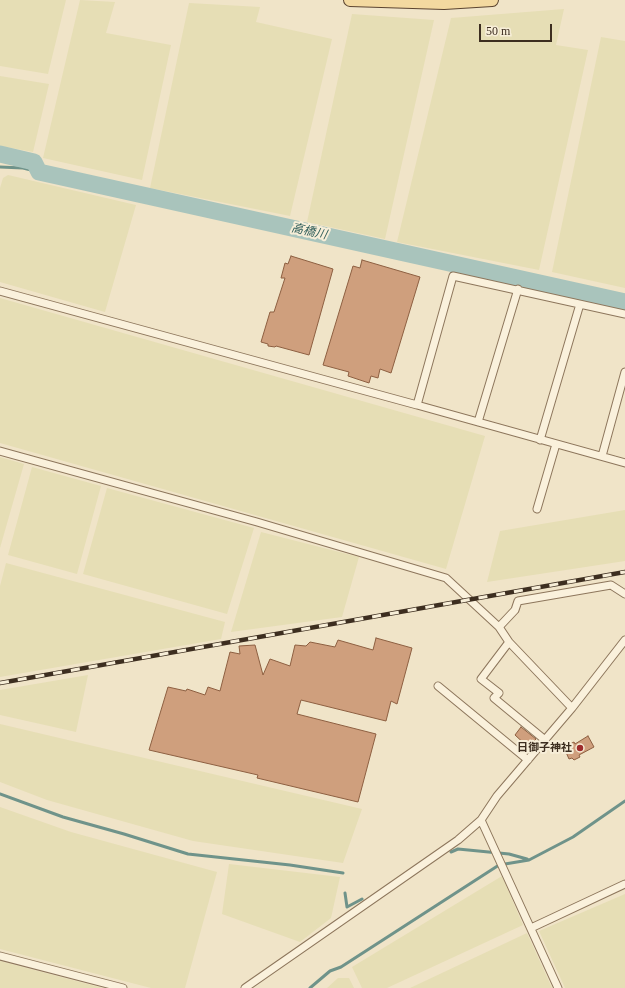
<!DOCTYPE html>
<meta charset="utf-8">
<style>
body{margin:0}
#map{position:relative;width:625px;height:988px;overflow:hidden;background:#f0e4c8;font-family:"Times New Roman",serif}
canvas{display:block}
.scale{position:absolute;left:479px;top:24px;width:73px;height:18px;box-sizing:border-box;border:2px solid #3d2e20;border-top:0;padding-left:5px;font-size:12px;line-height:14px;white-space:nowrap;color:#3d2e20;-webkit-text-stroke:3px #f7eed8;paint-order:stroke}
</style>
<div id="map">
<canvas width="625" height="988"></canvas>
<div class="scale">50 m</div>
</div>
<script>
const context = document.querySelector('canvas').getContext('2d');
context.lineJoin = 'round';
function fill(path, color) {
  context.fillStyle = color;
  context.fill(path, 'evenodd');
}
function toPath(rows) {
  const path = new Path2D();
  for (const r of rows) {
    path.moveTo(r[0], r[1]);
    for (let i = 2; i < r.length; i += 2) path.lineTo(r[i], r[i + 1]);
  }
  return path;
}
function stroke(path, color, width, dash) {
  context.strokeStyle = color;
  context.lineWidth = width;
  context.lineCap = dash ? 'butt' : 'round';
  context.setLineDash(dash || []);
  context.stroke(path);
}
function write(font, color, halo, rows, align = 'center') {
  context.font = font + ' "Times New Roman","Noto Sans JP",serif';
  context.lineWidth = 4;
  context.setLineDash([]);
  context.textBaseline = 'middle';
  context.strokeStyle = halo;
  context.fillStyle = color;
  for (const [text, x, y, turn = 0] of rows) {
    context.save();
    context.translate(x, y);
    context.rotate((+turn || 0) * Math.PI / 180);
    context.textAlign = isNaN(turn) ? turn : align;
    if (halo) context.strokeText(text, 0, 0);
    context.fillText(text, 0, 0);
    context.restore();
  }
}
fill(toPath([
 [0,0,66,0,48,74,0,66],
 [80,0,115,2,106,33,171,45,142,180,43,158],
 [189,3,260,7,256,22,332,39,290,216,150,188],
 [564,9,556,45,588,50,539,270,397,242,451,18],
 [352,14,434,20,385,239,307,222],
 [601,37,625,41,625,288,552,272],
 [0,76,49,84,33,152,0,146],
 [8,175,136,205,105,312,0,282,0,188,3,178],
 [0,298,485,436,446,569,0,443],
 [0,457,24,464,0,548],
 [32,467,101,486,77,574,8,555],
 [107,488,254,528,227,614,83,574],
 [625,510,625,561,487,582,500,531],
 [261,532,359,557,342,617,231,632],
 [6,563,225,622,221,639,0,677,0,586],
 [88,675,76,732,0,715,0,690],
 [0,724,153,760,362,809,343,863,193,841,47,800,0,782],
 [0,807,71,832,217,872,185,988,151,988,0,949],
 [229,864,340,877,331,918,300,942,222,914],
 [502,876,523,925,387,988,362,988,352,967],
 [625,894,625,988,565,988,539,931],
 [527,933,552,988,410,988],
 [0,961,103,988,0,988],
 [338,978,349,978,354,988,327,988]
]), '#e6deb5');
stroke(toPath([
 [0,167,23,168,39,172],
 [0,794,63,817,124,834,188,854,290,865,343,873],
 [451,852,458,849,509,854,527,859],
 [345,893,347,907,362,899],
 [310,988,330,971,341,967,499,865,529,860,573,837,625,801]
]), '#6f938a', 3);
stroke(toPath([
 [0,154,34,162,39,172,625,302]
]), '#a9c4bc', 17);
const building = toPath([
 [291,256,333,269,309,355,276,346,275,347,268,346,268,344,261,342,270,312,274,312,285,278,281,278,285,263,288,264,291,256],
 [362,260,420,277,391,373,380,369,378,378,371,376,369,383,348,376,349,372,323,365,353,266,360,268,362,260],
 [376,638,412,648,397,704,391,701,386,721,301,700,297,714,376,734,358,802,257,778,258,775,149,750,168,687,186,691,187,689,205,695,208,687,220,691,230,652,240,654,239,646,255,645,263,675,270,659,290,666,295,645,306,646,310,642,335,647,338,640,373,650,376,638],
 [521,727,536,739,528,747,515,735,521,727],
 [588,736,594,747,579,755,580,757,574,760,572,758,569,759,565,750,568,749,566,746,574,742,575,744,588,736]
]);
fill(building, '#cf9f7d');
stroke(building, '#8d5f41', 1);
const minor = toPath([
 [0,291,417,405,453,276,625,314],
 [417,405,625,463],
 [478,422,518,289],
 [540,440,580,304],
 [0,451,257,522,446,578,499,627],
 [602,456,625,372],
 [537,509,556,444],
 [509,642,499,627,515,610,518,601,611,585,625,594],
 [438,686,528,760],
 [545,740,494,698,499,693,481,679,509,642,572,708],
 [481,820,558,988],
 [531,928,625,884],
 [0,956,123,988],
 [245,988,458,840,481,820,497,796,572,708,625,640]
]);
const primary = toPath([
 [350,0,444,3,492,0]
]);
stroke(minor, '#8d765c', 9);
stroke(primary, '#5b4430', 14);
stroke(minor, '#faf1dc', 7);
stroke(primary, '#f3d9a0', 12);
const rail = toPath([
 [0,683,625,572]
]);
stroke(rail, '#3d2e20', 4.5);
stroke(rail, '#f7eed8', 3, [9]);
for (const [x, y, r, color] of [
 [580,748,4,"#9e2a2b"]
]) {
  const dot = new Path2D();
  dot.arc(x, y, r, 0, 2 * Math.PI);
  context.fillStyle = color;
  context.fill(dot);
  stroke(dot, '#f7eed8', 1.5);
}
write('bold 11px', '#3d2e20', '#f7eed8', [
 ["日御子神社",572,748]
], 'right');
write('italic 12px', '#2f5d5a', '#f7eed8', [
 ["高橋川",309,232,12]
]);
</script>
